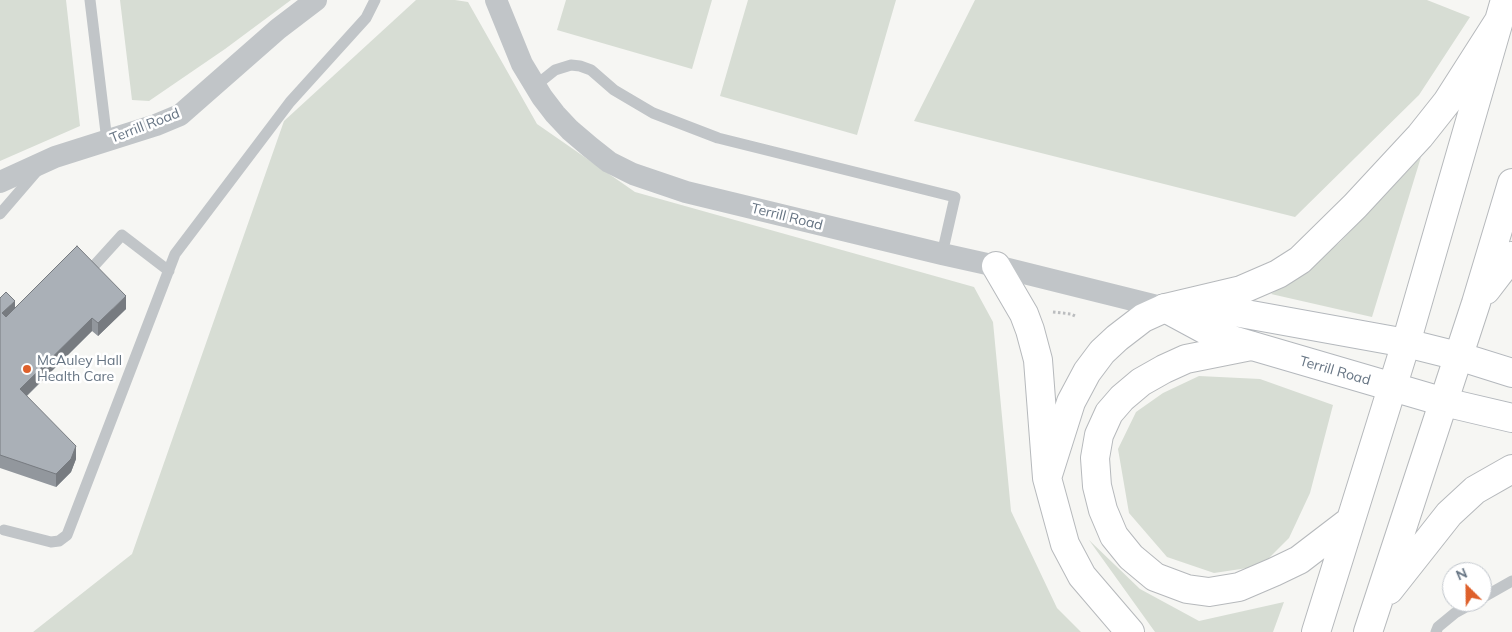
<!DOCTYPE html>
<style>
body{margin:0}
#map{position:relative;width:1512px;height:632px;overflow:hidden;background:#f6f6f3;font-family:Mulish,sans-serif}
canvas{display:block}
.north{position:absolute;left:1442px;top:562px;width:50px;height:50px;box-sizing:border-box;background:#fff;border:1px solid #c2c7cd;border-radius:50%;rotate:337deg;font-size:14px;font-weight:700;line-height:20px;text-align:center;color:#667483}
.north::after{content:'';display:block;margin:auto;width:18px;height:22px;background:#de602b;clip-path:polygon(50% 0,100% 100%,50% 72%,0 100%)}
</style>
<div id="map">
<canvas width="1512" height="632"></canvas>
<div class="north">N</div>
</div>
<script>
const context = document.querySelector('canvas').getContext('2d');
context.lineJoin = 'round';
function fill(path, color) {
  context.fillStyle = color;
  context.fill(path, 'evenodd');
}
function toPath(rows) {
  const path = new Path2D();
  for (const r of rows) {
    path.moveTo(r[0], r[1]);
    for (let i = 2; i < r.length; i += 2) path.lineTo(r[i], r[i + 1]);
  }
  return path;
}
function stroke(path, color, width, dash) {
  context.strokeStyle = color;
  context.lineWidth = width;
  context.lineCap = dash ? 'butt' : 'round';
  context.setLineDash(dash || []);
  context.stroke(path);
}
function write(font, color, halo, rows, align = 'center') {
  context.font = font + ' Mulish,sans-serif';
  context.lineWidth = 5;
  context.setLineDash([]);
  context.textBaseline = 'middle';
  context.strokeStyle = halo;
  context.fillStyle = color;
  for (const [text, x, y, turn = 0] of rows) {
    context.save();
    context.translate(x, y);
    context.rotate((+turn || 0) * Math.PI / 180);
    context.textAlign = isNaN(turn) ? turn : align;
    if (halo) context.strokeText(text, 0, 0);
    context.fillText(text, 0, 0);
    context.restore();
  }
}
fill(toPath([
 [0,0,66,0,80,126,0,161],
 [120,0,291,0,225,49,149,101,132,100],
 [416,0,455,0,468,2,537,124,635,192,974,287,993,322,1011,511,1057,608,1081,632,33,632,132,554,284,121],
 [566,0,712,0,692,69,557,30],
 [748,0,896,0,857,135,720,96],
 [975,0,1427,0,1470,17,1419,95,1295,217,914,121],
 [1421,157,1372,317,1271,294,1339,243],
 [1199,376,1260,379,1333,405,1310,493,1289,538,1261,566,1214,573,1167,557,1129,513,1118,449,1136,412,1163,393],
 [1089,540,1140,589,1199,621,1284,602,1273,632,1155,632]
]), '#d7ddd4');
const secondary = toPath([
 [1165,308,1215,335,1444,402,1512,418],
 [1184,308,1218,309,1406,343,1458,356,1512,373]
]);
const highway = toPath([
 [996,266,1024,314,1030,330,1038,360,1047,478,1065,544,1082,576,1130,632],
 [1486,290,1512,256],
 [1251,346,1186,359,1164,369,1141,382,1122,398,1109,413,1099,435,1095,458,1097,486,1103,510,1114,536,1131,557,1155,577,1187,589,1209,592,1239,587,1274,572,1299,560,1350,521],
 [1047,478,1071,402,1087,372,1102,352,1117,338,1143,318,1165,308,1241,290,1278,274,1300,260,1355,206,1420,136,1447,102,1500,19],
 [1389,590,1449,514,1475,490,1512,469],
 [1316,632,1406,343,1505,0],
 [1368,632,1476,303,1512,183]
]);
stroke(secondary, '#b4b8bd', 30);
stroke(highway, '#b6b9bc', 30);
stroke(toPath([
 [1053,312,1071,314,1077,317]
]), '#bbbdbf', 3, [2.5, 2.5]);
stroke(toPath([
 [90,0,107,141],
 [535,86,555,70,571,65,580,66,591,70,614,90,653,113,718,138,955,197,942,254],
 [0,214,37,171],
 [92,268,122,235,169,271],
 [4,530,51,542,59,541,67,535,175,254,290,102,366,18,375,0],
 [1482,598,1512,581],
 [1436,632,1438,627,1455,613,1475,602]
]), '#c1c5c8', 11);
stroke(toPath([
 [496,0,522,64,542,97,555,114,570,130,590,147,609,162,633,174,686,192,942,254,996,266,1165,308],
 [0,182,55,157,156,125,180,115,278,29,316,0]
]), '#c1c5c8', 22);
stroke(secondary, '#fff', 28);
stroke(highway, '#fff', 28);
fill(toPath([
 [0,298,15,308,126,309,98,336,92,331,27,396,76,459,71,472,56,487,0,468]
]), '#92979d');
fill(toPath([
 [126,296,126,309,98,336,98,323],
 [15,301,15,314,2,326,2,313],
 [92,318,92,331,20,402,20,389],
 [76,446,76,459,71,472,56,487,56,474]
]), '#777b80');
const building = toPath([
 [77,246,126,296,98,323,92,318,20,389,76,446,71,459,56,474,0,455,0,298,6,292,15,301,2,313,6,317,77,246]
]);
fill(building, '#aab0b7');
stroke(building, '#777b80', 1);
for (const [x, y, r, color] of [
 [27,369,5,"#de602b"]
]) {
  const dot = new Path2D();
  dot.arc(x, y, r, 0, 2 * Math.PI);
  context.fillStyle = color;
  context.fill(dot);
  stroke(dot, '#fff', 2);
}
write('14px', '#667483', '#fff', [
 ["Terrill Road",145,126,-21],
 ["Terrill Road",787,217,14],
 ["Terrill Road",1335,371,16]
]);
write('14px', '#667483', '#fff', [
 ["McAuley Hall",37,361],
 ["Health Care",37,377]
], 'left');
</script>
